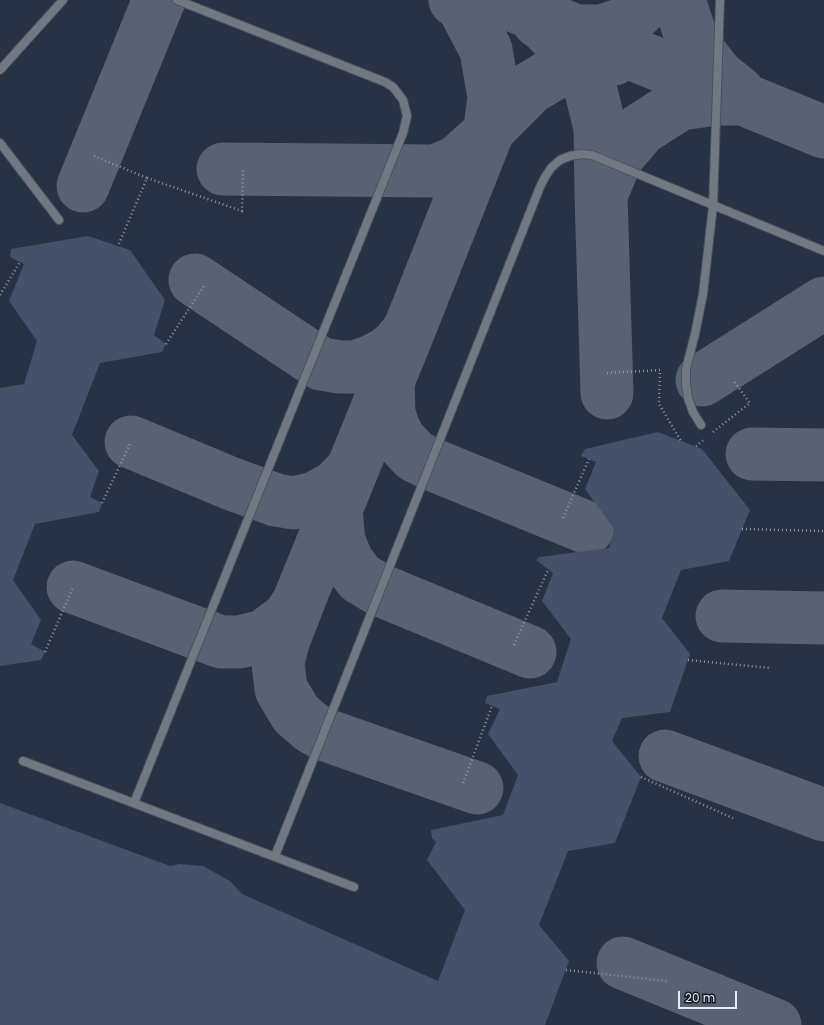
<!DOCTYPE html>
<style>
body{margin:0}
#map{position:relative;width:824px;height:1025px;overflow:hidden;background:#273244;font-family:Poppins,sans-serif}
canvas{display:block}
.scale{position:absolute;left:678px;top:991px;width:59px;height:18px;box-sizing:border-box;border:2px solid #e4ebf7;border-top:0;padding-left:5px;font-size:12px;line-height:14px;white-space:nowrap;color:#e4ebf7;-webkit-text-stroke:3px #151a22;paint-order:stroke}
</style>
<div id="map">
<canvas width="824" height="1025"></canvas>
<div class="scale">20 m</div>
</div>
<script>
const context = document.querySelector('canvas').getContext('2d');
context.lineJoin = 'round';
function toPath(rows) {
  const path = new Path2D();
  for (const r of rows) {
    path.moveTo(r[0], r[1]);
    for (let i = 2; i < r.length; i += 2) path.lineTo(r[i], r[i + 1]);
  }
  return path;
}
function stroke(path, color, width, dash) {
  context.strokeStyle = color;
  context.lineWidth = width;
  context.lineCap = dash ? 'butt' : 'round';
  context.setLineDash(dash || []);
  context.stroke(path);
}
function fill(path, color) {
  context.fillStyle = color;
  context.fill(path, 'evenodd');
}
stroke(toPath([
 [500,0,824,132],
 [679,0,691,37,700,53,718,76,738,92],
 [538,21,546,27,581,64,589,83,600,128,601,194],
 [578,31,602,31,626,23,649,0],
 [490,128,530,88,560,70,591,61,614,59],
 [223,169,435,171,457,162,486,136,490,128,494,97,486,50,463,6,455,0],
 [83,186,159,0],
 [195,280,321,364,340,367,355,367,370,362,386,354,397,345,409,330],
 [702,380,824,303],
 [388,382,389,413,393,426,399,439,415,456,431,464,588,528],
 [607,393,601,195,617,157,641,129,680,104,717,99,742,99],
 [131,442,232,484,276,500,293,503,315,498,335,487,351,471],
 [752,454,824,455],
 [336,511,339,541,347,561,360,578,380,590,530,652],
 [73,587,221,642,239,642,264,636,288,618,298,603],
 [722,616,824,618],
 [665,756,824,815],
 [477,788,323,734,311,727,296,714,281,689,278,662,283,642,298,603,409,330,486,136],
 [623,963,775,1025]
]), '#586272', 53);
fill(toPath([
 [88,236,130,250,165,300,154,335,166,344,162,352,100,363,72,435,99,471,90,497,102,503,99,512,35,524,13,580,41,620,31,644,45,652,41,660,0,666,0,388,24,384,37,341,9,301,24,264,10,257,11,249],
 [658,432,702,449,750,510,729,561,681,570,662,618,690,654,670,712,622,718,612,741,641,777,615,843,568,851,539,925,569,961,545,1025,0,1025,0,803,170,866,180,864,203,866,230,881,242,894,438,981,465,910,427,860,436,842,432,838,431,830,503,815,518,775,488,734,500,709,485,703,487,696,557,682,571,639,542,601,553,573,536,560,539,557,609,548,615,530,585,489,596,462,581,456,585,449]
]), '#445168');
const lane = toPath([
 [0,70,63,0],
 [0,143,59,220],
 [701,425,693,412,688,398,686,384,686,369,695,334,703,294,713,206,720,0],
 [23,761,354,887],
 [134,803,403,133,407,116,403,100,393,87,385,82,177,0],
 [275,856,540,187,545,177,551,168,560,160,570,156,581,154,592,155,824,251]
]);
stroke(lane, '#455061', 10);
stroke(toPath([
 [94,156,147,178,118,246],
 [147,178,242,211,243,169],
 [0,295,20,262],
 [166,344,204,286],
 [607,373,660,370,659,404,681,441],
 [713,432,750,403,733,380],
 [696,446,705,439],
 [102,503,131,442],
 [563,518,589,459],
 [742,529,824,531],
 [514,645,548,570],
 [45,652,73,587],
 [688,660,770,668],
 [641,777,735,819],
 [463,783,492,706],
 [566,970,667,981]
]), '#8e97a5', 2.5, [1, 3]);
stroke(lane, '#727882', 8);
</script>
